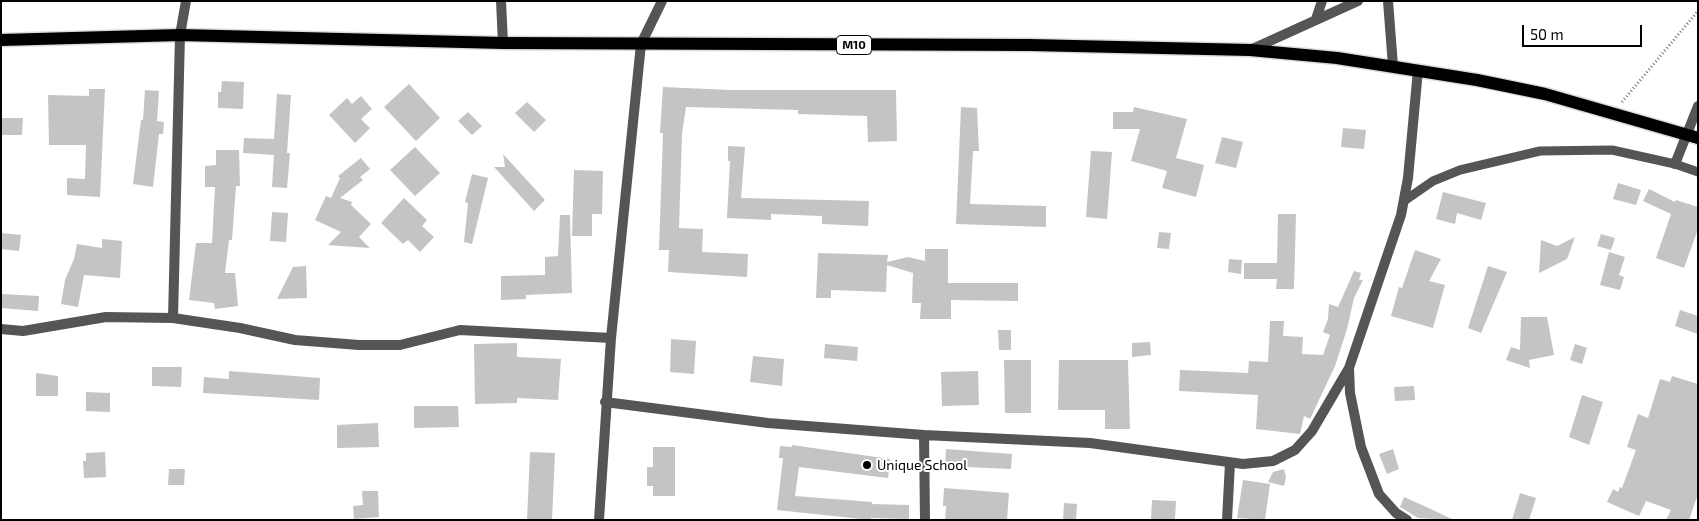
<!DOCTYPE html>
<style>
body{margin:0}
#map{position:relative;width:1699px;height:521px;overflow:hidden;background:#fff;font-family:"Exo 2",sans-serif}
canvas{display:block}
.frame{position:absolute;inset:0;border:2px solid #000;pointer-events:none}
.scale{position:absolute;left:1522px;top:25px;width:120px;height:22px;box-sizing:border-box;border:2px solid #000;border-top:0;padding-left:6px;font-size:15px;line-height:18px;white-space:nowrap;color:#000;-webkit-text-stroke:4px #fff;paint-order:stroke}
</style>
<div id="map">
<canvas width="1699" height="521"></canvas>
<div class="frame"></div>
<div class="scale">50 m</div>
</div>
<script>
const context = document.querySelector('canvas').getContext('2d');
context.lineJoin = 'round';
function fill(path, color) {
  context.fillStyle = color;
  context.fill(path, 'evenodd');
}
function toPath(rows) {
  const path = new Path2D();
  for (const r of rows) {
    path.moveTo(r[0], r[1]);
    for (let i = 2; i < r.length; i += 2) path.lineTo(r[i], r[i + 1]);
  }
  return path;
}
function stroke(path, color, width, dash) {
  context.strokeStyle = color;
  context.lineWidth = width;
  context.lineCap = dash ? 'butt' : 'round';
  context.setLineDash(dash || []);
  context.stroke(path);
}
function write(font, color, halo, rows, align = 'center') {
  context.font = font + ' "Exo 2",sans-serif';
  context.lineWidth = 4;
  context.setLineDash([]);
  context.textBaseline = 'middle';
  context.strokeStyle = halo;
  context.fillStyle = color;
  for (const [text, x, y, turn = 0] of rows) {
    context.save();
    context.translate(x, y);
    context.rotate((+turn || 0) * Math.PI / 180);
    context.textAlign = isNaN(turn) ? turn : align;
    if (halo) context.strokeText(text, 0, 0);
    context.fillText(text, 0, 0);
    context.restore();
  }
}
fill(toPath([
 [222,81,244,82,243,109,218,108,218,92,221,92],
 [409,84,440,118,416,141,384,107],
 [663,87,730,90,896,90,897,141,868,142,867,116,798,114,798,110,686,107,682,134,679,228,703,229,702,252,748,254,747,277,668,272,669,250,659,250,663,133,660,133],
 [89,89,105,89,100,197,67,195,67,178,85,179,86,145,49,145,48,95,89,96],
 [145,90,159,91,157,121,164,122,163,134,159,134,153,187,133,184,141,120,143,120],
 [277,94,291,95,287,153,290,153,287,188,272,187,274,155,243,153,244,138,274,139],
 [361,96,372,109,361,119,370,128,355,143,329,115,347,98,352,104],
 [527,102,546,120,534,132,515,113],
 [961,107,977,108,979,151,973,151,970,204,1046,206,1046,227,956,224],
 [1134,107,1187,119,1176,158,1204,165,1196,197,1162,188,1167,171,1131,161,1140,129,1113,129,1113,112,1133,112],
 [468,112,482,126,472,135,458,121],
 [1,118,23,118,22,135,1,135],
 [1343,128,1366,130,1364,149,1341,147],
 [1222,137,1243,142,1236,168,1215,163],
 [728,146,745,147,741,198,869,201,868,226,822,224,822,216,771,214,771,220,727,218,730,161,728,161],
 [415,147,440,173,415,196,390,170],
 [216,150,239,150,240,186,236,186,232,240,229,240,225,273,235,273,238,306,215,309,214,303,189,300,196,243,212,243,215,187,205,187,205,166,216,165],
 [1091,151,1112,152,1107,219,1086,217],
 [503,154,545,200,534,211,494,167,505,167],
 [361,158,370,169,360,177,363,180,340,198,352,202,351,205,371,224,359,237,370,248,328,245,341,232,315,220,326,196,331,198,340,178,338,176],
 [574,170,603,171,602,214,592,214,592,236,572,236],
 [472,174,488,178,472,244,464,242,468,203,465,202],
 [1618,183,1641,190,1636,205,1613,199],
 [1649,189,1675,202,1676,200,1698,207,1698,229,1684,268,1656,258,1671,214,1643,201],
 [1443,192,1486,203,1481,220,1457,213,1455,224,1436,219],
 [404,198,427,220,422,226,434,237,420,252,408,240,403,244,381,223],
 [272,212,288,213,286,242,270,241],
 [1278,214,1296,214,1294,289,1276,289,1277,279,1244,279,1244,263,1277,263],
 [560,215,570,215,572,293,526,295,526,299,501,300,501,276,545,275,545,257,558,256],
 [1159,232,1171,233,1169,249,1157,248],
 [1,233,21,235,19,251,1,249],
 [1601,234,1615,238,1611,250,1597,246],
 [1575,237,1567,259,1539,273,1541,240,1557,246],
 [102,239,122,241,120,278,84,275,78,307,61,304,65,280,74,259,77,244,102,248],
 [925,249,948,249,948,283,1018,283,1018,301,951,300,951,319,920,319,921,303,912,303,913,273,887,265,886,292,831,290,831,298,816,298,818,253,888,255,887,262,908,257,925,261],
 [1415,250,1441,259,1429,281,1445,285,1433,328,1391,316,1399,287,1402,288],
 [1609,252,1625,257,1619,275,1624,277,1620,290,1600,285],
 [1229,259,1242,260,1241,274,1228,272],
 [306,266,307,298,277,299,293,267],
 [1488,266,1507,272,1481,333,1468,328],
 [1354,271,1361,273,1359,280,1363,280,1354,298,1347,329,1335,366,1310,419,1304,416,1300,434,1256,429,1258,395,1179,391,1180,370,1248,373,1249,361,1268,362,1270,321,1284,321,1283,336,1303,337,1302,354,1323,355,1330,335,1323,332,1328,319,1329,304,1338,307],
 [1,294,39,296,38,311,1,308],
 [1680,310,1698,316,1698,334,1675,326],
 [1521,317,1547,317,1554,355,1529,360,1530,368,1506,360,1511,347,1520,350],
 [998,330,1011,330,1011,350,999,350],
 [671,339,696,341,694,374,670,372],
 [1150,342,1151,355,1132,357,1132,343],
 [517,343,517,357,561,359,558,400,517,398,517,403,475,404,474,344],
 [825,344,858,347,857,361,824,358],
 [1575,344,1587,348,1582,364,1570,360],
 [753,356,784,359,782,386,750,382],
 [1004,360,1031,360,1031,413,1005,413],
 [1059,360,1128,360,1130,429,1105,429,1105,410,1058,410],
 [152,367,182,367,181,387,152,386],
 [229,371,320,378,319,400,203,393,204,377,229,379],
 [978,371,979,405,942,406,941,372],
 [36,373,58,376,58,396,36,396],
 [1672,376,1698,384,1698,494,1689,520,1666,520,1671,510,1646,501,1639,516,1607,502,1613,489,1618,492,1620,487,1622,488,1636,450,1627,447,1638,414,1648,418,1660,379,1670,382],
 [1414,386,1415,400,1395,401,1394,387],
 [86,392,110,393,110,412,86,411],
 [1582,395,1603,402,1589,445,1569,437],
 [414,406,458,406,459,427,414,428],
 [378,423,379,447,337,448,337,425],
 [792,445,890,459,888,478,799,467,795,496,872,502,872,504,909,505,909,519,871,518,871,520,777,510,783,458,779,458,780,446,792,447],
 [653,447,675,447,675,496,653,496,653,486,647,486,647,467,653,467],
 [946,449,1012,454,1011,469,945,466],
 [1393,449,1399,469,1387,474,1379,454],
 [105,452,106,477,84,478,83,461,86,461,86,453],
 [530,452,555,453,552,520,527,520],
 [169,469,185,469,184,485,168,485],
 [1284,469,1286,477,1284,486,1268,482,1273,472],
 [1243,480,1270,484,1265,520,1237,518],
 [944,488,1009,493,1007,520,945,520,946,506,943,506],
 [362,491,378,491,379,517,354,519,353,506,363,505],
 [1520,493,1536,498,1529,520,1512,520],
 [1404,497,1422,505,1454,520,1418,518,1400,507],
 [1152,500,1176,501,1175,520,1151,520],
 [1064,503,1077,504,1076,520,1063,520]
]), '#c4c4c4');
const primary = toPath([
 [1,40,180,35,503,43,1030,45,1250,50,1337,58,1477,80,1545,94,1698,138]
]);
stroke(primary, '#dbdbdb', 15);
stroke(toPath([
 [1622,102,1698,11]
]), '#777', 3, [1, 2.5]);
stroke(toPath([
 [1404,201,1433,181,1460,170,1540,151,1612,150,1675,164,1698,172]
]), '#555', 9);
stroke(toPath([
 [501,1,503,43],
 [1388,1,1393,66],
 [1316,19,1322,1],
 [1250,50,1358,1],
 [1675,164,1698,106],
 [173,318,180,35,186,1],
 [1,329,23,331,106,317,173,318,240,328,295,340,359,345,400,345,460,330,611,338],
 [605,402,768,423,924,435,1090,443,1243,464,1273,461,1295,450,1312,431,1349,368],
 [924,435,925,520],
 [599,520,611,338,641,44,662,1],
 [1227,520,1230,463],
 [1407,520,1396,513,1379,494,1361,447,1350,393,1349,368,1401,215,1408,178,1418,70]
]), '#555', 10);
stroke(primary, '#000', 12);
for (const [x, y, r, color] of [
 [867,465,5,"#000"]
]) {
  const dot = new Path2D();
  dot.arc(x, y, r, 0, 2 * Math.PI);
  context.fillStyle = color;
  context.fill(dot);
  stroke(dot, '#fff', 2);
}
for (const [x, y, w] of [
 [854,45,35]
]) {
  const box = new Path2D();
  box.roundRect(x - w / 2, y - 9.5, w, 19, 4);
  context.fillStyle = '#fff';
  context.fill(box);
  stroke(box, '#000', 1);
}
write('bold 12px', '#000', null, [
 ["M10",854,45]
]);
write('14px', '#000', '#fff', [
 ["Unique School",877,465]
], 'left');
</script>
